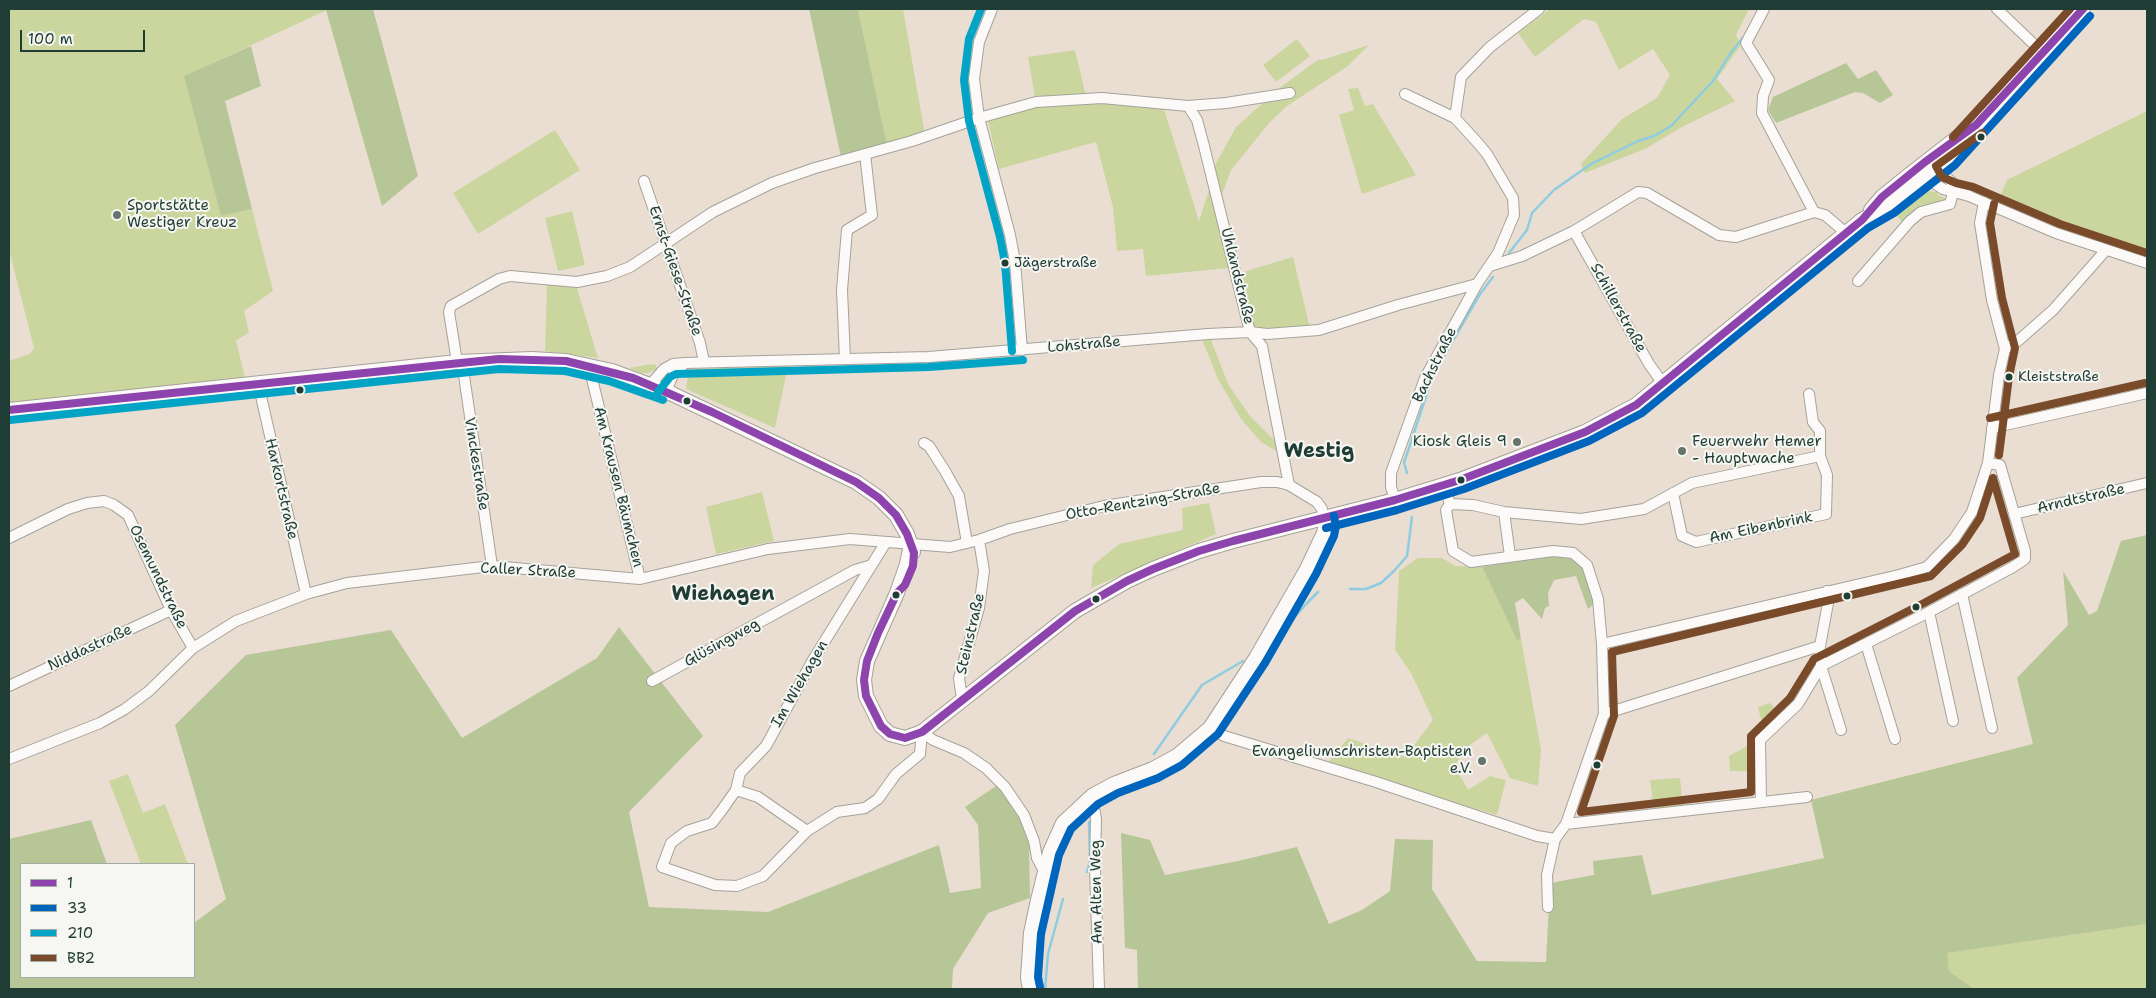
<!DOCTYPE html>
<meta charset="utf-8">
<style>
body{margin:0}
#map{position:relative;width:2156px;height:998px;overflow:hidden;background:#eaded2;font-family:"Shantell Sans",sans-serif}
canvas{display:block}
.frame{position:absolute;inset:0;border:10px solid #1f3d34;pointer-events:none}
.legend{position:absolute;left:20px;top:863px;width:175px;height:115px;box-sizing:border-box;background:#f6f6f2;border:1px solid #a0aca6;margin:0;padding:6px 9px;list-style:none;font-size:15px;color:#1f3d34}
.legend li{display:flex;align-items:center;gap:10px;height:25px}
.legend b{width:25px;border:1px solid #a0aca6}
.scale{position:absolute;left:20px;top:30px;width:125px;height:22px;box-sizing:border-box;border:2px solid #1f3d34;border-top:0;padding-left:6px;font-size:15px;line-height:18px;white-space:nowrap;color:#1f3d34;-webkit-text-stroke:4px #f6f6f2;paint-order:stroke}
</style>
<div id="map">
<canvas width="2156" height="998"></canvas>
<div class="frame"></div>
<ul class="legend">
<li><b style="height:6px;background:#8e44ad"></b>1</li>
<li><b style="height:6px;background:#0065bd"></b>33</li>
<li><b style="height:6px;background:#02a4c6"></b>210</li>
<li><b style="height:6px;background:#7a4b2a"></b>BB2</li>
</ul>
<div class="scale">100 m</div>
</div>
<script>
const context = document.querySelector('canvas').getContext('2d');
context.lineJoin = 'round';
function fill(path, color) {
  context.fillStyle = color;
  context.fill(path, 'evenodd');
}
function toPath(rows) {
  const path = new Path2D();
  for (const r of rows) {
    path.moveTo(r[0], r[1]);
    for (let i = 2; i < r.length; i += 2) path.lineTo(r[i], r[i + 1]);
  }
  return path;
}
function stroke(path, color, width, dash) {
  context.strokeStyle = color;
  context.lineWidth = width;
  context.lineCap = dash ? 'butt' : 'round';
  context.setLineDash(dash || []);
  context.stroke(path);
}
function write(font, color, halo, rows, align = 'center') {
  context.font = font + ' "Shantell Sans",sans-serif';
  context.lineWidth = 4;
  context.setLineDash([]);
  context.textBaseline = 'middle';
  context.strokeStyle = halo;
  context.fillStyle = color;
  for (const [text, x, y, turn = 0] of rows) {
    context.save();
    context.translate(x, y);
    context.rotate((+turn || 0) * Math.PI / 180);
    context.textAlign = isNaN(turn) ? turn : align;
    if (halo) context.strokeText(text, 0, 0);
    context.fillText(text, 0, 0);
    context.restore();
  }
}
fill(toPath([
 [9,9,329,9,185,76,221,216,252,209,273,291,244,311,249,332,236,341,245,378,9,404,9,361,30,354,34,348,9,250],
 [858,9,903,9,925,135,887,145],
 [1550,9,1749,9,1736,35,1741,45,1717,79,1735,101,1682,127,1647,148,1585,173,1581,164,1622,119,1657,98,1670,75,1653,49,1619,70,1596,22,1584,19,1535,57,1518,33],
 [1297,39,1310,56,1276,82,1263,65],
 [1369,45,1348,66,1287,106,1270,122,1231,170,1221,197,1214,167,1236,127,1282,86,1319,59,1322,60],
 [1075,50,1086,96,1035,98,1028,57],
 [1358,88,1365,106,1373,104,1416,175,1362,194,1339,115,1354,110,1348,89],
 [1104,102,1164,109,1199,221,1210,187,1229,268,1146,276,1143,249,1117,251,1113,207,1096,142,999,169,988,121,996,116,1035,107],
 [2147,111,2147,254,2091,236,1999,199,2007,180],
 [555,130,580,170,478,234,453,193],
 [1927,191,1937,192,1938,195,1949,200,1916,211,1902,222,1894,211],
 [572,211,585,265,558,271,545,218],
 [1293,257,1310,328,1268,331,1253,328,1240,273],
 [547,283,576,285,598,358,545,351],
 [1210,337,1228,384,1250,416,1281,447,1281,454,1261,442,1241,419,1218,379,1202,339],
 [651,364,656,365,657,369,648,373,641,373,629,368],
 [788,366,775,428,686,389,689,369],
 [762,492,774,541,716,554,706,507],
 [1209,503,1216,534,1091,588,1093,565,1119,544,1183,530,1182,508],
 [1418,558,1442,558,1456,566,1482,567,1517,640,1521,639,1541,750,1538,786,1510,778,1487,733,1464,749,1455,767,1468,790,1490,776,1506,780,1497,815,1326,765,1348,738,1405,757,1433,720,1411,673,1395,650,1399,571],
 [1770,703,1781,716,1764,732,1758,707],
 [1751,744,1755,747,1755,776,1745,771,1730,771,1729,756],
 [128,774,143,813,165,804,188,864,141,864,109,781],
 [1680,778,1683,806,1654,810,1650,780],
 [2147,924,2147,989,1974,989,1949,971,1946,953]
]), '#cbd69f');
fill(toPath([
 [330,9,373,9,418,176,382,206,326,10],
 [809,9,858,9,887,145,841,157],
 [251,46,261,86,225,101,252,209,221,216,184,76],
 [1846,63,1858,79,1876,70,1893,95,1880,103,1863,93,1855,92,1776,123,1768,110,1773,97],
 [2147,535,2147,924,1947,953,1949,971,1974,989,1138,989,1137,950,1125,948,1121,833,1150,840,1165,875,1238,861,1297,847,1329,924,1362,910,1390,891,1395,839,1433,840,1432,889,1477,961,1546,962,1550,883,1594,875,1593,861,1642,855,1652,895,1824,858,1811,800,2033,744,2017,678,2068,625,2063,571,2089,615,2097,611,2121,541],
 [1553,554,1573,556,1584,565,1595,603,1588,609,1576,576,1554,580,1548,593,1549,606,1545,608,1542,619,1523,598,1515,603,1521,639,1517,640,1482,567],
 [619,627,703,736,629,812,649,907,768,912,939,845,950,893,981,888,978,825,965,807,999,784,1021,817,1029,844,1030,898,988,913,953,969,952,989,9,989,9,839,91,820,107,864,21,864,21,977,194,977,194,923,226,899,175,725,246,655,391,630,462,738,597,658]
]), '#b7c697');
stroke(toPath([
 [1509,253,1527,230,1532,213,1554,190,1591,164,1638,141,1654,136,1671,126,1713,81,1730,54,1745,35],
 [1407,473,1404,462,1406,457,1433,375,1480,294,1493,277],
 [1350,589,1366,589,1381,583,1394,571,1407,556,1412,517],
 [1275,641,1306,604,1318,592],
 [1154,754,1202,685,1243,661],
 [1087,872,1090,861,1089,822],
 [1045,989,1048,954,1063,899]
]), '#8eccdf', 2.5);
const minor = toPath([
 [992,9,979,42,974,79,979,118,1010,235,1015,262,1022,350],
 [1764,9,1746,43,1769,80,1763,96,1762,113,1814,212],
 [1997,9,2043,53],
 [1188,106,1197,120,1204,146,1250,332,1262,346,1289,485],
 [1455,118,1461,77,1490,47,1539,9],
 [1933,163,1948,179,1969,196],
 [1925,168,1931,181,1943,189,1969,196,2056,233,2147,263],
 [644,181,700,343,704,362],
 [1984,202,1980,223,1992,300,2005,349],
 [1574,231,1649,364,1664,385],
 [1490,266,1522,256,1574,231,1638,192,1647,193,1719,235,1736,237,1814,212,1825,215,1846,233],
 [1858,281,1910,221,1921,212,1950,204,1953,193],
 [845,359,842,290,847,230,872,215,865,154],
 [457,362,449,312,451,306,499,279,510,276,577,282,607,276,630,267,713,212,772,183,815,168,912,141,979,118,1036,102,1102,98,1188,106,1226,103,1290,93],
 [462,362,492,566],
 [589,366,640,579],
 [258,383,306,594],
 [650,385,664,369,673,364,685,363,929,357,1208,334,1250,332,1267,334,1319,330,1398,305,1477,284],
 [666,391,673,375,685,363],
 [1992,428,2147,393],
 [924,443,929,446,945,471,959,496,967,543],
 [1444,485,1450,504,1473,505,1504,512,1581,519,1644,509,1692,483,1820,456,1820,431,1813,422,1809,394],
 [1673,493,1682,536,1696,542,1826,514,1827,475,1820,456],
 [1395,500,1391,487,1391,473,1425,378,1477,284,1498,253,1514,215,1513,198,1487,154,1477,142,1455,118,1405,94],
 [1450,504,1446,510,1453,551,1471,562,1553,551,1573,553,1587,565,1598,599,1602,644,1604,714,1566,824,1555,839,1547,875,1548,907],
 [1504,512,1510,556],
 [2014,514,2147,483],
 [9,538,68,509,87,503,104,501,114,505,128,515,171,610,193,648],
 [886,542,813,660,766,746,740,773,736,790,722,810,712,823,687,831,671,843,662,867,715,885,737,886,763,876,807,831,837,812,865,808,878,799,896,774,920,754,922,732],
 [1827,591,1828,603,1820,646,1821,666,1841,730],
 [1962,594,1992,728],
 [1929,612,1953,721],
 [1602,644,1899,575,1927,567,1954,539,1972,512,1988,463,1999,375,2005,349,2019,340,2053,310,2106,250],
 [1866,644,1895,739],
 [652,681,855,570,872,565],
 [9,686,171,610],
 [962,699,959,678,979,608,984,571,979,540],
 [1604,714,1820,646],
 [1210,728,1224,736,1376,782,1537,836,1555,839],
 [922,732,933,740,964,753,986,768,1005,787,1024,815,1034,841,1037,858,1044,871],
 [9,759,100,723,125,709,149,691,193,648,236,621,306,594,347,583,492,566,640,579,768,549,850,539,950,547,979,540,1010,529,1104,506,1261,482,1277,482,1289,485,1317,502,1322,509,1324,518],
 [736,790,758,797,807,831],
 [1092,796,1096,819,1095,868,1099,989],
 [1761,801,1760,740,1798,704,1821,666,1929,612,2013,567,2025,559,2025,551,2000,465,1988,463],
 [1566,824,1807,797]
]);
const major = toPath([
 [1871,210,1882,197,1908,176,1963,133],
 [9,410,457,362,532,359,566,361,612,371,666,391,856,482,879,498,896,515,907,534,913,552],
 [911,545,907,564,897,593,867,661,864,680,866,696,881,726,890,734,905,738,922,732,1075,611,1127,581,1153,569,1199,551,1233,541,1395,500,1460,480,1585,432,1636,405,1862,220,1888,205,1948,158,2007,91,2083,9],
 [1030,989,1028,978,1031,933,1038,900,1050,852,1063,823,1092,796,1114,784,1153,769,1177,756,1210,728,1256,658,1307,569,1324,533,1326,526,1324,518]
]);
stroke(minor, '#a5a29a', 12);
stroke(major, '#a5a29a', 16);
stroke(minor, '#fcfaf8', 10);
stroke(major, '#fcfaf8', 14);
stroke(toPath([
 [9,410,499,359,566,361,633,378,712,412,856,482,879,498,896,515,907,534,914,553,913,566,905,585,897,593,878,633,867,661,864,680,866,696,881,726,890,734,905,738,922,732,1075,611,1127,581,1153,569,1199,551,1233,541,1395,500,1460,480,1585,432,1636,405,1862,220,1882,197,1925,162,1976,125,2083,9]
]), '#8e44ad', 8);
stroke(toPath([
 [1326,528,1397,510,1464,489,1589,441,1642,413,1868,228,1894,213,1955,165,2090,16],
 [1040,987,1038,977,1041,934,1059,855,1071,829,1098,804,1118,793,1158,778,1182,765,1218,734,1265,663,1316,574,1334,536,1336,526,1334,516]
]), '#0065bd', 8);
stroke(toPath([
 [981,9,969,39,964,80,969,121,1000,237,1005,263,1012,351],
 [658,392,670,377,676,374,929,367,1023,360],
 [10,420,499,369,565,371,609,381,663,400]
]), '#02a4c6', 8);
stroke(toPath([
 [1982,133,1936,166,1942,177,1956,183,1973,187,2060,224,2147,253],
 [1953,137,2070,9],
 [1994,204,1990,223,2002,298,2015,348,2009,377,1999,455],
 [1990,418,2145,383],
 [1993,478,2015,554,1924,603,1814,659,1790,698,1751,736,1751,792,1581,812,1614,716,1612,652,1931,576,1962,545,1980,518,1993,478]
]), '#7a4b2a', 8);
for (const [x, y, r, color] of [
 [1981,137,4.5,"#1f3d34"],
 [117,215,5,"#66756b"],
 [1005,263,4.5,"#1f3d34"],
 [2009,377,4.5,"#1f3d34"],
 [300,390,4.5,"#1f3d34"],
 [687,401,4.5,"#1f3d34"],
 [1517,442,5,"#66756b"],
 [1682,451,5,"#66756b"],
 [1461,480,4.5,"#1f3d34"],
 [896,595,4.5,"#1f3d34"],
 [1847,596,4.5,"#1f3d34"],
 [1096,599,4.5,"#1f3d34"],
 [1916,607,4.5,"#1f3d34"],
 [1482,761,5,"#66756b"],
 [1597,765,4.5,"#1f3d34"]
]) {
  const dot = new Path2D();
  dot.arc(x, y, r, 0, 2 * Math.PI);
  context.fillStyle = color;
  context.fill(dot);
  stroke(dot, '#f6f6f2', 2);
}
write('14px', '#1f3d34', '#f6f6f2', [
 ["Jägerstraße",1014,263],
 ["Kleiststraße",2018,377]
], 'left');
write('15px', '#1f3d34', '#f6f6f2', [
 ["Sportstätte",127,206],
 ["Westiger Kreuz",127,223],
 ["Kiosk Gleis 9",1507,442,"right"],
 ["Feuerwehr Hemer",1692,442],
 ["- Hauptwache",1692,459],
 ["Evangeliumschristen-Baptisten",1472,752,"right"],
 ["e.V.",1472,769,"right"]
], 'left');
write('15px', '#1f3d34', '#f6f6f2', [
 ["Ernst-Giese-Straße",675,271,71],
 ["Uhlandstraße",1237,276,76],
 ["Schillerstraße",1618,308,61],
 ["Lohstraße",1084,345,-5],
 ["Bachstraße",1435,365,-64],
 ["Vinckestraße",476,464,81],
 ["Am Krausen Bäumchen",618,487,76],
 ["Harkortstraße",281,489,77],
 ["Arndtstraße",2081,499,-13],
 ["Otto-Rentzing-Straße",1143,502,-10],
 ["Am Eibenbrink",1761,528,-12],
 ["Caller Straße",528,571,3],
 ["Osemundstraße",158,577,64],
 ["Steinstraße",971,634,-77],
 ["Glüsingweg",722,643,-29],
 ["Niddastraße",90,648,-25],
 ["Im Wiehagen",800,684,-60],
 ["Am Alten Weg",1097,892,-91]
]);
write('bold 20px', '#1f3d34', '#f6f6f2', [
 ["Westig",1319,452],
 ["Wiehagen",723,595]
]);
</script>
